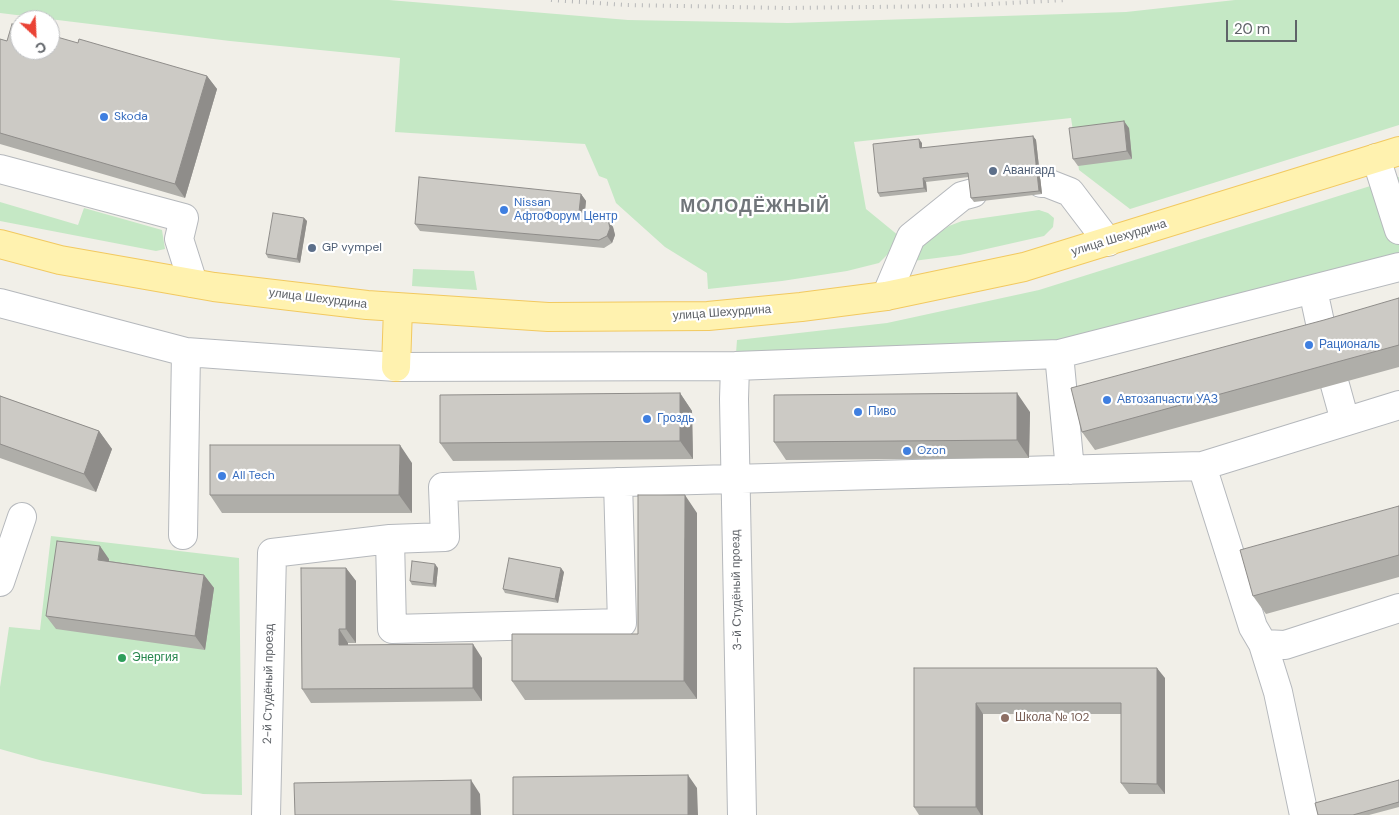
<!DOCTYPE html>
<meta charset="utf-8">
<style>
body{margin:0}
#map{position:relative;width:1399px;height:815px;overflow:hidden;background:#f1efe8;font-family:"DM Sans",sans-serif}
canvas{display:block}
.north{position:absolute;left:10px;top:10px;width:50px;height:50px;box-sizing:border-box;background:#fff;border:1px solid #bfc1c3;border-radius:50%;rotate:155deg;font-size:14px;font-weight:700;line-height:20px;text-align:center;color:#5f6368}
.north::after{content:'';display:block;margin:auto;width:18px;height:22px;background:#ea4335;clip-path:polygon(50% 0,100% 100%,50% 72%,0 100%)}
.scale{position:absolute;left:1226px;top:20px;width:71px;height:22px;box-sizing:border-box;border:2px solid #5f6368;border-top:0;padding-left:6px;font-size:15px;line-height:18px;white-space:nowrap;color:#5f6368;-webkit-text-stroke:4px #fff;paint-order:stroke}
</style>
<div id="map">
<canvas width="1399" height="815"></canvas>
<div class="north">С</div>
<div class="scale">20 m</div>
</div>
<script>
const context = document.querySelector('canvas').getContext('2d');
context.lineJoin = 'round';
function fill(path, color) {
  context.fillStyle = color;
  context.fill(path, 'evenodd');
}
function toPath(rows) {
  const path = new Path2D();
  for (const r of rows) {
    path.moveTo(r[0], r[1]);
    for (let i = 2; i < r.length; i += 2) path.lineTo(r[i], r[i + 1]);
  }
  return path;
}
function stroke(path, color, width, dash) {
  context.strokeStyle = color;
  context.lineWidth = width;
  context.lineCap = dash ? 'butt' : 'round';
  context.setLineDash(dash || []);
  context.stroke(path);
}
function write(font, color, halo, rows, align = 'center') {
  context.font = font + ' "DM Sans",sans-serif';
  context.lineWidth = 4.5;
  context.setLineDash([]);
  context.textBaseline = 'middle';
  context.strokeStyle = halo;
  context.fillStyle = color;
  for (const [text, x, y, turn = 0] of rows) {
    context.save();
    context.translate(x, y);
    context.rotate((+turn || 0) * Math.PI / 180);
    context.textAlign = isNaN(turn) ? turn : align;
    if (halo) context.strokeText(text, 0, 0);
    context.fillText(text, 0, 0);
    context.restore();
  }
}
fill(toPath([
 [0,0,389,0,628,20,788,23,1126,12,1235,0,1399,0,1399,125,1130,209,1079,170,1071,118,854,142,866,209,899,236,899,243,879,263,847,271,782,281,708,289,707,273,665,247,616,203,607,179,599,176,585,144,395,132,400,58,230,41,0,13],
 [1399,177,1399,259,1058,340,736,353,737,340,887,323,1039,290],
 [0,202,78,225,84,208,162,230,165,249,156,251,0,221],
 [1039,210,1048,213,1054,218,1053,227,1044,236,960,255,913,261,918,251,929,240,949,226,962,221],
 [413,269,474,271,477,290,412,286],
 [51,536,239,558,242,795,203,794,43,761,0,749,0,687,9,627,40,630]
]), '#c5e8c5');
const minor = toPath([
 [1376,158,1399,230],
 [0,169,184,218,179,239,193,283],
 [1041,183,1047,183,1070,192,1108,242],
 [1313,290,1324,341],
 [886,296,911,237,962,196,973,193],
 [0,303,186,352,396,367,735,366,1059,354,1399,267],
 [1059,354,1070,470],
 [735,366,734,399,742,815],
 [1335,385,1345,421],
 [1202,466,1253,627,1263,644,1285,645,1399,608],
 [183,535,186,352],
 [390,539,392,629,622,623,618,482],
 [0,582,22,517],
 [1263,644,1278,692,1304,815],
 [266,815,272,553,390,539,445,537,443,487,1202,466,1399,405]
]);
const major = toPath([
 [0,244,60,260,214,287,367,305,548,317,708,316,801,307,886,296,1024,267,1399,151],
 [396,367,398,308]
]);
stroke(minor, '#b5b8bc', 30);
stroke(major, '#f2c960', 30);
stroke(minor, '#fff', 28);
stroke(major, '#fff2af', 28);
stroke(toPath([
 [551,0,627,5,786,8,954,6,1066,0]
]), '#b6b7b8', 4, [1, 6]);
fill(toPath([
 [0,39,7,41,78,43,207,76,217,89,185,198,0,144],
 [1129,128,1132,159,1078,166,1073,159],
 [1033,136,1036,140,1042,194,974,202,971,198,969,177,926,182,927,192,880,197,878,193,922,143,922,148],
 [581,194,586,201,585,212,608,220,613,227,615,235,612,243,604,248,420,231,415,224],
 [304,218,307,221,300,263,268,258,266,254],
 [1399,298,1399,367,1095,450,1082,432],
 [680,393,692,411,693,459,453,461,440,443],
 [0,396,99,431,112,449,96,492,0,458],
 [1030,412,1029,458,786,460,774,442],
 [412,463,412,513,222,513,210,495],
 [1399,506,1399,577,1266,614,1253,596],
 [697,513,697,699,525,700,512,681,638,634],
 [109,559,109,561,204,575,214,588,205,650,56,629,46,616],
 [346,568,356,581,356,643,348,643,348,645,482,658,482,701,311,703,302,689],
 [438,568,436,587,412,585,410,581],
 [564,572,558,603,505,593,503,589],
 [914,668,1165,678,1165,794,1129,794,1121,783,1121,714,983,714,983,815,919,815,914,807],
 [1399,780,1399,807,1369,815,1318,815]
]), '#afaea9');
fill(toPath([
 [207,76,217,89,185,198,175,184],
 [1124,121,1129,128,1132,159,1127,151],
 [1033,136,1036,140,1042,194,1039,191],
 [919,139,922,143,922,152,920,148],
 [923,178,926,182,927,192,924,188],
 [581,194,586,201,584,219,579,212],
 [304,218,307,221,300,263,297,259],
 [608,220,613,227,615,235,612,243,607,236],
 [680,393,692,411,693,459,680,441],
 [1017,393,1030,412,1029,458,1017,440],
 [99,431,112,449,96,492,84,474],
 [400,445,412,463,412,513,399,495],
 [685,495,697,513,697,699,684,681],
 [100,546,109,559,108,573,98,560],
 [435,564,438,568,436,587,433,584],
 [346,568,356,581,356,643,346,629],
 [561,568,564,572,558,603,555,599],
 [204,575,214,588,205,650,195,636],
 [339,629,348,643,348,659,339,645],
 [473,644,482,658,482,701,473,688],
 [1157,668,1165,678,1165,794,1157,784],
 [976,703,983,714,983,815,981,815,976,807],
 [688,775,697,788,698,815,688,815],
 [471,780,480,794,481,815,471,815]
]), '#8f8d8a');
const building = toPath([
 [12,24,20,26,20,50,50,50,50,35,78,43,79,39,207,76,175,184,0,133,0,39,7,41,12,24],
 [1124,121,1127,151,1073,159,1069,128,1124,121],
 [1033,136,1039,191,971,198,968,173,923,178,924,188,878,193,873,144,919,139,920,148,1033,136],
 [419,177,581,194,579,212,601,215,608,220,610,228,607,236,599,240,415,224,419,177],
 [273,213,304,218,297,259,266,254,273,213],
 [1399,298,1399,345,1082,432,1071,388,1324,320,1399,298],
 [680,393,680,441,440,443,440,395,680,393],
 [1017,393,1017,440,774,442,774,395,1017,393],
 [0,396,99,431,84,474,0,444,0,396],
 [210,445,400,445,399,495,210,495,210,445],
 [638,495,685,495,684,681,512,681,512,634,638,634,638,495],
 [1399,506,1399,555,1253,596,1240,550,1399,506],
 [57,541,100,546,98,560,204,575,195,636,46,616,57,541],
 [509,558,561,568,555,599,503,589,509,558],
 [412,561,435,564,433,584,410,581,412,561],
 [301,568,346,568,346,629,339,629,339,645,473,644,473,688,302,689,301,568],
 [914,668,1157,668,1157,784,1121,783,1121,703,976,703,976,807,914,807,914,668],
 [688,775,688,815,513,815,513,777,688,775],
 [471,780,471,815,295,815,294,783,471,780],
 [1399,780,1399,802,1353,815,1318,815,1315,803,1399,780]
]);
fill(building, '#cccac5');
stroke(building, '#8f8d8a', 1);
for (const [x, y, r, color] of [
 [104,117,5,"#3f7fe0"],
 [993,171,5,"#5c6f8a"],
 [504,210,5,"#3f7fe0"],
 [312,248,5,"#5c6f8a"],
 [1309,345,5,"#3f7fe0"],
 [1107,400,5,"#3f7fe0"],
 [858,412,5,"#3f7fe0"],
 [647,419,5,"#3f7fe0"],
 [907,451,5,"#3f7fe0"],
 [222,476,5,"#3f7fe0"],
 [122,658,5,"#2e9e5b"],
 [1005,718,5,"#8d6e63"]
]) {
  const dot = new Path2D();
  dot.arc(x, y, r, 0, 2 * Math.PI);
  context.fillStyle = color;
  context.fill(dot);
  stroke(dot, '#fff', 2);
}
write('12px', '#366cbe', '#fff', [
 ["Skoda",114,117],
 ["Nissan",514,203],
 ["АфтоФорум Центр",514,217],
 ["Рациональ",1319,345],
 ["Автозапчасти УАЗ",1117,400],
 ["Пиво",868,412],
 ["Гроздь",657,419],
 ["Ozon",917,451],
 ["All Tech",232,476]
], 'left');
write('12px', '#4e5e75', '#fff', [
 ["Авангард",1003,171],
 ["GP vympel",322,248]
], 'left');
write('12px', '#5f6368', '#fff', [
 ["улица Шехурдина",1119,238,-17],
 ["улица Шехурдина",318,299,7],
 ["улица Шехурдина",722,313,-4],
 ["3-й Студёный проезд",737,590,-91],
 ["2-й Студёный проезд",269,684,-89]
]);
write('12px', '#27864d', '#fff', [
 ["Энергия",132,658]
], 'left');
write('12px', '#785e54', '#fff', [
 ["Школа № 102",1015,718]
], 'left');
context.letterSpacing = '1px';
write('bold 18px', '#70757a', '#fff', [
 ["МОЛОДЁЖНЫЙ",755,207]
]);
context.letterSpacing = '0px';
</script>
